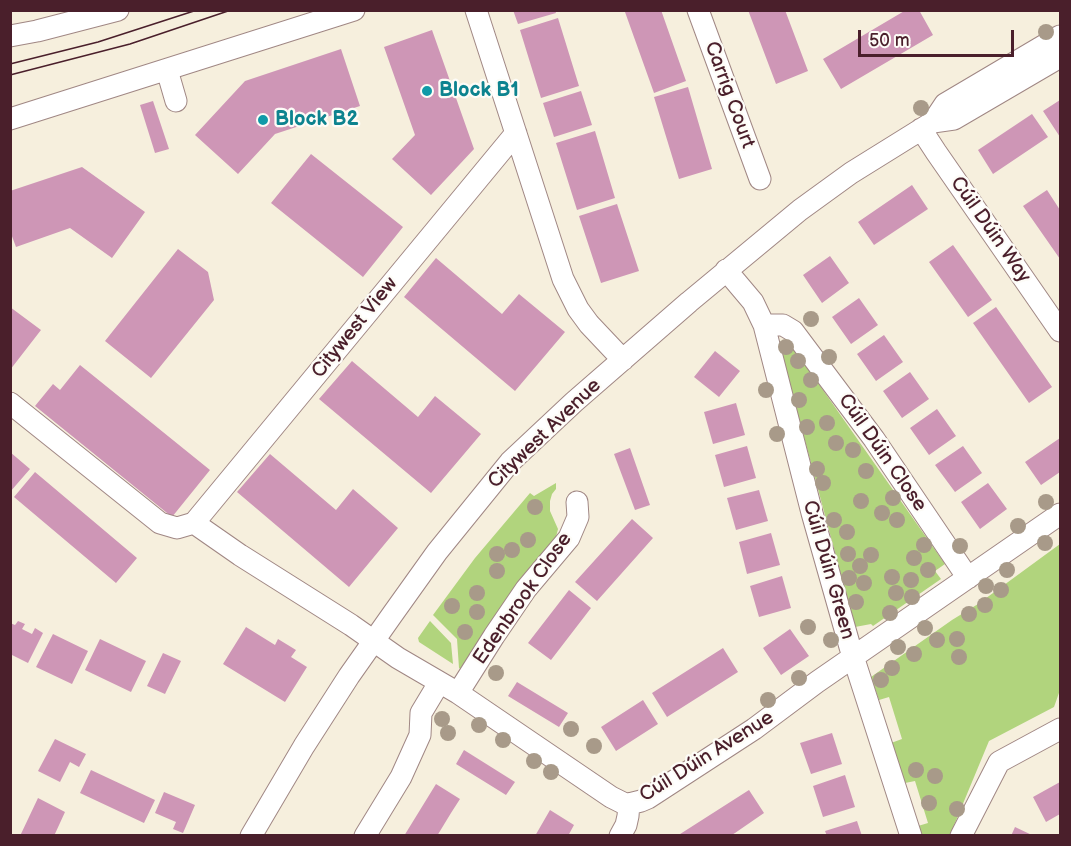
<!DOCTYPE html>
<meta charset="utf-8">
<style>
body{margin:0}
#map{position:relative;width:1071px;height:846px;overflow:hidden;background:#f6efdd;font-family:"Balsamiq Sans",sans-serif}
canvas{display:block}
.frame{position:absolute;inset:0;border:12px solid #4a1f2b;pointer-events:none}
.scale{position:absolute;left:858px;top:30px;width:156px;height:27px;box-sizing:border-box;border:3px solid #4a1f2b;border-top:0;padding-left:8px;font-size:18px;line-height:21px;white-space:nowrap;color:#4a1f2b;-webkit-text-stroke:4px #fdfcf7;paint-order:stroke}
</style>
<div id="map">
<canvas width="1071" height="846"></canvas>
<div class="frame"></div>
<div class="scale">50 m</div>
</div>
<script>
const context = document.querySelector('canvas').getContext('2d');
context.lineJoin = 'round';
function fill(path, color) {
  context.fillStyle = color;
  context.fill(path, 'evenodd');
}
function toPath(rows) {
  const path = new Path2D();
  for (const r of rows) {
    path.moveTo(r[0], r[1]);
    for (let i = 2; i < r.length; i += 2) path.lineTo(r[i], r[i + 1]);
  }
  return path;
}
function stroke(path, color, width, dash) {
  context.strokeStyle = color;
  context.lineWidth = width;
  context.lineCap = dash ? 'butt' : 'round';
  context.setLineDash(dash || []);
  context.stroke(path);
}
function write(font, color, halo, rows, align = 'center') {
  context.font = font + ' "Balsamiq Sans",sans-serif';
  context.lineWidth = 4.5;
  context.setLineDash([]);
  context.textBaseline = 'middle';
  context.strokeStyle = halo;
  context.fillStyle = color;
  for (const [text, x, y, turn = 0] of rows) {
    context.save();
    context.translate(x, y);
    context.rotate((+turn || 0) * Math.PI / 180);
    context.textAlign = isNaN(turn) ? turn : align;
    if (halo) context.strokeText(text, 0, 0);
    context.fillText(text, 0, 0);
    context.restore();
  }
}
fill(toPath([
 [790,343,945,564,935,571,941,579,873,626,871,624,855,627,779,344],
 [556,483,556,489,552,494,550,501,550,511,558,529,556,537,515,587,498,611,480,640,463,671,459,668,457,639,433,615,475,558,530,493,534,496],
 [1060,544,1060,690,1054,707,989,741,950,835,921,835,918,826,928,823,915,781,905,783,891,743,902,739,889,697,879,700,871,677,952,620,978,604],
 [430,621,451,643,453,664,419,642,418,638]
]), '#b1d47d');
fill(toPath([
 [513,10,555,10,556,13,518,24],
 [628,10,661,10,686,81,654,93,625,12],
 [748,10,785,10,808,71,776,84],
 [906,10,919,10,933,35,841,89,823,59],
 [558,18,579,86,541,98,520,30],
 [432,30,474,149,431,195,392,159,415,135,384,47],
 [341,49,360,106,275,134,238,174,195,135,245,81],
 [688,87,712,169,679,179,654,97],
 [581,91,592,125,554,137,543,103],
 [1060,100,1060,137,1043,111],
 [153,101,169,149,155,153,140,105],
 [1032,114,1048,137,993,174,978,150],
 [595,131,615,198,577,210,556,143],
 [311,154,403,227,363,277,271,203],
 [82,167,145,212,112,258,70,228,16,247,10,231,10,191],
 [912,185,928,209,874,245,858,222],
 [1047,190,1060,210,1060,259,1023,206],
 [617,204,639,271,601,283,579,216],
 [953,245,992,300,968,317,929,262],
 [178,249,208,272,214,300,151,378,105,341],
 [830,256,849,283,822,303,803,275],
 [436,258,502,314,519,294,565,332,515,391,404,297],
 [859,298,878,325,851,344,832,317],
 [10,307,41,330,10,370],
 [996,307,1052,387,1029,403,973,323],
 [884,335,903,362,876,381,857,354],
 [715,351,740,371,719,397,694,377],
 [352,361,418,417,435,396,481,434,431,493,319,399],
 [80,365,210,470,172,517,35,406,53,384,60,390],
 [910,372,929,399,902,418,883,391],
 [736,403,745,435,713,444,704,412],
 [937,409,956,436,929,455,910,428],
 [1060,438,1060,472,1041,485,1025,462],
 [747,446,756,478,724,487,715,455],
 [963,446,982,473,955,492,935,465],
 [630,448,650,505,635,510,614,454],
 [10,452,30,469,10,492],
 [270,454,336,510,353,489,398,528,349,587,237,492],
 [35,472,137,558,116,583,14,497],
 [988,483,1007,509,980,529,961,502],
 [759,490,768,521,736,530,727,498],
 [632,519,653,538,597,601,575,582],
 [771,533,780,565,747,574,739,542],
 [782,576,791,608,759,617,750,586],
 [569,590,591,608,551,660,528,643],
 [18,621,25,624,22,629,32,634,35,628,43,633,28,663,10,654,10,623,15,625],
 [246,627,275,645,278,639,296,650,291,657,307,667,285,702,223,664],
 [790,629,809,656,781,675,763,648],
 [53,634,88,651,72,684,36,667],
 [100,639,146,661,131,692,85,670],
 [723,648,738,672,667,717,652,693],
 [163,653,181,661,165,694,147,686],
 [517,682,568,713,559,727,508,696],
 [643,700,658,724,616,751,601,727],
 [832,733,842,764,811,774,800,743],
 [55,739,86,754,79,767,70,762,60,782,38,771],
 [464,750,515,782,506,795,456,764],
 [91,770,155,800,144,823,80,793],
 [845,775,855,807,823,817,813,786],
 [1060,782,1060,814,1046,822,1033,797],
 [436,784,460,799,451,813,437,836,404,836],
 [749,790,764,813,735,833,730,836,677,836],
 [164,792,195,805,183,833,173,829,176,822,155,813],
 [38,798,65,812,54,836,20,836],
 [550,810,574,825,568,836,535,836],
 [857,821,862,836,827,836,825,831],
 [1015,827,1034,836,1011,836]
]), '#ce96b6');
const minor = toPath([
 [476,10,563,279,578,309,589,324,623,360],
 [698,10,760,179],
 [10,36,37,31,118,10],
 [167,70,176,101],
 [10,119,354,10],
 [933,122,945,104,1060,36],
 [921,129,936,152,1060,331],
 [726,270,753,302,764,325,812,513,850,647,911,836],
 [764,325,783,325,793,331,874,439,968,578],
 [10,403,160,523,177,528,194,523],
 [194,523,240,555,351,625,398,658,458,693,611,797,623,803,629,804,641,801,648,798,754,729,817,682,1060,514],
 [194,523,516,133],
 [458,693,494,636,526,589,569,538,578,517,577,502],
 [251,836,304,746,349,676,392,615,437,552,510,462,574,402,689,302,800,210,851,173,933,122,954,119,1060,57],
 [365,836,401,777,420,735,421,713,439,683],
 [620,836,626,825,628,816,629,804],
 [961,836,999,762,1060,729]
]);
stroke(minor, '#a08784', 23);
stroke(minor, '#fff', 21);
stroke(toPath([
 [10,64,98,42,197,10],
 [10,75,130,44,231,10]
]), '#4a1f2b', 1.5);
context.fillStyle = '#a89a89';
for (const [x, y] of [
 [1046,32],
 [921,108],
 [811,319],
 [786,347],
 [829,357],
 [798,361],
 [811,380],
 [766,390],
 [799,400],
 [827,423],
 [807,427],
 [777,434],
 [836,443],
 [853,450],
 [817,469],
 [866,471],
 [823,483],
 [893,498],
 [861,501],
 [1046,502],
 [535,507],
 [882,513],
 [834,520],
 [897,520],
 [1018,526],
 [847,532],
 [528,540],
 [1045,543],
 [924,545],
 [960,546],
 [512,550],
 [497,554],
 [848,554],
 [871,555],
 [914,558],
 [860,566],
 [928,570],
 [1007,570],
 [497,571],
 [892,577],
 [849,578],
 [911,580],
 [864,583],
 [986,586],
 [1001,590],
 [477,593],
 [896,593],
 [912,597],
 [856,602],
 [985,605],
 [452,606],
 [477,612],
 [890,613],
 [969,614],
 [808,627],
 [925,628],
 [465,632],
 [957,639],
 [831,640],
 [937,640],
 [898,647],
 [914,654],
 [959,657],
 [892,668],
 [496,673],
 [799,678],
 [881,680],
 [768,700],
 [442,719],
 [479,725],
 [571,729],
 [448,733],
 [503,740],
 [594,746],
 [534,761],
 [916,770],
 [551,772],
 [935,776],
 [929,803],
 [957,809]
]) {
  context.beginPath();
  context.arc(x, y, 8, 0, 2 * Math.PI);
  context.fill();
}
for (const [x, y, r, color] of [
 [427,91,6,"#0f9aa8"],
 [263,120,6,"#0f9aa8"]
]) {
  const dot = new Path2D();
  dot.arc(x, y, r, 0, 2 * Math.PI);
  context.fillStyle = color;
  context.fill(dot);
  stroke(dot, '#fdfcf7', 2);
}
write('bold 20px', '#0d838f', '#fdfcf7', [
 ["Block B1",439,91],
 ["Block B2",275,120]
], 'left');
write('20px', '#4a1f2b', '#fdfcf7', [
 ["Carrig Court",729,95,70],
 ["Cúil Dúin Way",990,230,55],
 ["Citywest View",355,328,-51],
 ["Citywest Avenue",545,434,-44],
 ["Cúil Dúin Close",882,453,55],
 ["Cúil Dúin Green",828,570,74],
 ["Edenbrook Close",523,599,-55],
 ["Cúil Dúin Avenue",707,757,-32]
]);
</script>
